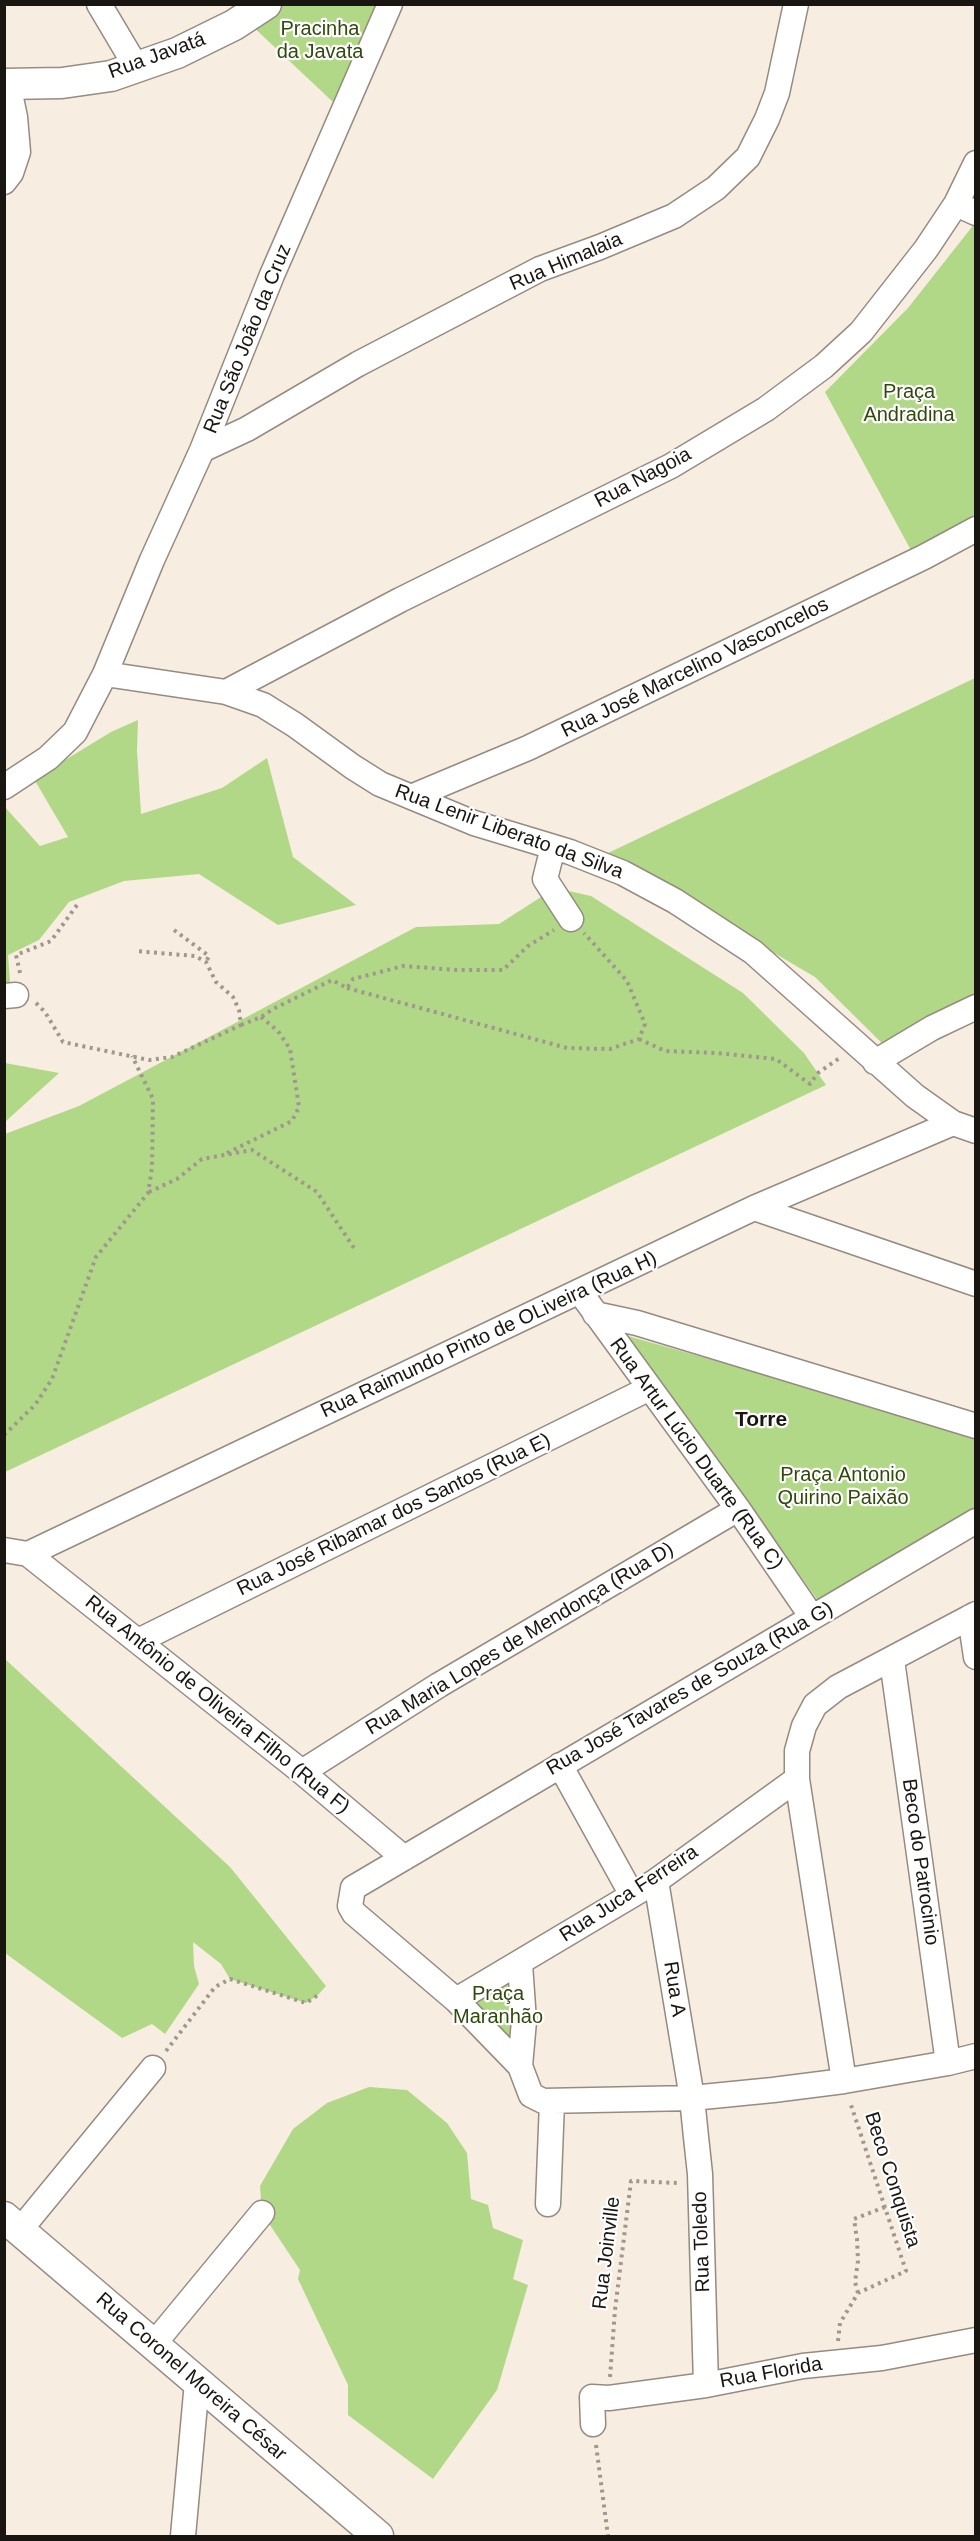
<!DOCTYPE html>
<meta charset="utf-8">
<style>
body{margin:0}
#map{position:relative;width:980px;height:2541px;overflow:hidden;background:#f8ede1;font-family:Helvetica,sans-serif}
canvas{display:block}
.frame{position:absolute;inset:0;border:6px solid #191612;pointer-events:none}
</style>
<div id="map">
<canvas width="980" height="2541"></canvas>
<div class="frame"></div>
</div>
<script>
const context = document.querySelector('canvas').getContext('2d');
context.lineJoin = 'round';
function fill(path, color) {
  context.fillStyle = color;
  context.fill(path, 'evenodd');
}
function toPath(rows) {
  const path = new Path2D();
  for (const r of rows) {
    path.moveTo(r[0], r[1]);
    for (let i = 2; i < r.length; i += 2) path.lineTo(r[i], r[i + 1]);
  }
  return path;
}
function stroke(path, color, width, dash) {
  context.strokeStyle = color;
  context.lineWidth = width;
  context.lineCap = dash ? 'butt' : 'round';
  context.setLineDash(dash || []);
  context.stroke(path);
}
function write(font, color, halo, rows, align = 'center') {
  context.font = font + ' Helvetica,sans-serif';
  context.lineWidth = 4.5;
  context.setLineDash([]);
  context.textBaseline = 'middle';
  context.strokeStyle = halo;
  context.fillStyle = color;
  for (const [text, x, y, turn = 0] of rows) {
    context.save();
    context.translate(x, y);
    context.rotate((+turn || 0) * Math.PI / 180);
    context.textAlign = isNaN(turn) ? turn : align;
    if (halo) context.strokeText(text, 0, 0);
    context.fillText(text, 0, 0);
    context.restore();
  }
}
fill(toPath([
 [276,5,378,5,333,102,249,23],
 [975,223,975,524,913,554,825,392,908,308],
 [975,678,975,1022,898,1059,815,977,606,854],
 [138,720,137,751,141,814,222,788,267,758,293,857,356,905,278,925,199,874,124,881,69,902,39,940,8,955,10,982,5,983,4,806,40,846,68,837,34,779,111,732],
 [555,888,591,896,743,993,804,1053,826,1085,5,1472,5,1134,79,1106,416,927,499,924],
 [5,1063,59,1073,5,1122,4,1063],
 [628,1336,975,1434,975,1510,819,1602],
 [5,1659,230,1867,326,1986,318,1995,306,2003,230,1979,221,1964,193,1942,194,1966,199,1984,165,2034,152,2024,122,2038,5,1953],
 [520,1964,520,2066,456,2000],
 [369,2087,407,2090,447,2123,467,2153,471,2199,488,2205,493,2228,523,2240,513,2279,528,2285,497,2390,433,2479,348,2415,348,2385,298,2279,300,2270,262,2213,260,2186,293,2129,327,2103]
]), '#b1d886');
const minor = toPath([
 [99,4,137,68],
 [4,182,11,173,18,152,15,117,8,84],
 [956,204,976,213],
 [202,450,247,429,358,364,540,269,600,247,674,216,716,188,748,157,767,119,777,93,796,4],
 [105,674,226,692,263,705,295,725,353,767,380,784,474,823,570,852,623,873,675,901,753,952,915,1096,953,1123,976,1131],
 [226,692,400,600,671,466,766,409,824,366,861,332,926,249,956,204,976,163],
 [4,787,48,758,75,732,105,674,152,560,202,450,272,275,390,4],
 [411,797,528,748,924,557,976,529],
 [553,847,545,879,571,919],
 [4,996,16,995],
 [875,1062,932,1028,976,1007],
 [754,1208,976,1284],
 [580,1292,738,1509,812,1617],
 [595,1314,637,1323,976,1426],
 [4,1550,28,1554,302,1772,404,1858],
 [28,1554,754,1208,953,1123],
 [970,1617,976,1657],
 [138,1641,650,1388],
 [892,1660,948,2063],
 [560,1765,632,1895],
 [302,1772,439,1685,738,1509],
 [656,1881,692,2098,696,2137,700,2174,706,2385],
 [520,1964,524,2021,520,2066,531,2095,543,2101,692,2098,773,2090,844,2081,948,2063,976,2056],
 [456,2000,656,1881,797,1779],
 [520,2066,456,2000,354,1913,350,1906,353,1888,976,1521],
 [844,2081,797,1779,797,1751,804,1726,815,1705,838,1687,976,1614],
 [548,2204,552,2102],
 [20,2230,153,2068],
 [153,2345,262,2213],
 [593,2424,592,2397,609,2398,706,2385,803,2366,882,2358,976,2340],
 [183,2536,197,2382]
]);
const tertiary = toPath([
 [4,84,62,83,111,76,177,53,234,25,266,4],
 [4,2217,378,2536]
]);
stroke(minor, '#958b80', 27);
stroke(tertiary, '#958b80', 33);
stroke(toPath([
 [174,930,209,956,206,962],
 [20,973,16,955,51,941,77,905],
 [347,988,567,1048,610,1049,639,1039,645,1024,627,981,584,933],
 [36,1003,45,1012,63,1042,149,1060,172,1057,241,1025,239,1010,233,997,216,982,206,962,195,956,136,951],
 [241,1025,261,1017,273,1009,332,980,347,988,353,979,403,966,457,970,503,970,528,946,554,930],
 [639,1039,665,1051,717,1053,776,1059,810,1084,818,1073,841,1057],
 [227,1153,292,1121,299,1107,290,1049,278,1031,261,1017],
 [149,1192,177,1179,202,1159,252,1150,317,1192,356,1251],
 [4,1435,35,1405,52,1379,96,1257,148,1193,152,1168,153,1099,132,1056],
 [166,2051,215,1987,230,1979,306,2003,318,1995],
 [858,2293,855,2282,858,2261,857,2239,854,2219,885,2207],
 [838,2341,840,2323,858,2293,906,2271,850,2102],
 [610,2377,615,2310,631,2181,678,2183],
 [596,2445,608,2536]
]), '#a0988f', 4, [3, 4.5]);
stroke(minor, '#fff', 24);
stroke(tertiary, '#fff', 30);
write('20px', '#31490d', '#fff', [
 ["Pracinha",320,29],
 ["da Javata",320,52],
 ["Praça",909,392],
 ["Andradina",909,415],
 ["Praça Antonio",843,1475],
 ["Quirino Paixão",843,1498],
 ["Praça",498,1994],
 ["Maranhão",498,2017]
]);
write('20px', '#191612', '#fff', [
 ["Rua Javatá",157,56,-20],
 ["Rua Himalaia",566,262,-23],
 ["Rua São João da Cruz",248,339,-68],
 ["Rua Nagoia",643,478,-28],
 ["Rua José Marcelino Vasconcelos",695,668,-26],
 ["Rua Lenir Liberato da Silva",509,832,20],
 ["Rua Raimundo Pinto de OLiveira (Rua H)",489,1335,-25],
 ["Rua Artur Lúcio Duarte (Rua C)",696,1454,54],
 ["Rua José Ribamar dos Santos (Rua E)",394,1515,-26],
 ["Rua Maria Lopes de Mendonça (Rua D)",520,1639,-31],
 ["Rua José Tavares de Souza (Rua G)",690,1689,-30],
 ["Rua Antônio de Oliveira Filho (Rua F)",217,1705,39],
 ["Beco do Patrocinio",920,1862,82],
 ["Rua Juca Ferreira",629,1894,-33],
 ["Rua A",674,1989,81],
 ["Beco Conquista",892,2180,72],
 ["Rua Toledo",702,2242,-92],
 ["Rua Joinville",607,2253,-83],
 ["Rua Florida",771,2373,-10],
 ["Rua Coronel Moreira César",191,2377,41]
]);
write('bold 21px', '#191612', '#fff', [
 ["Torre",761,1420]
]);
</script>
